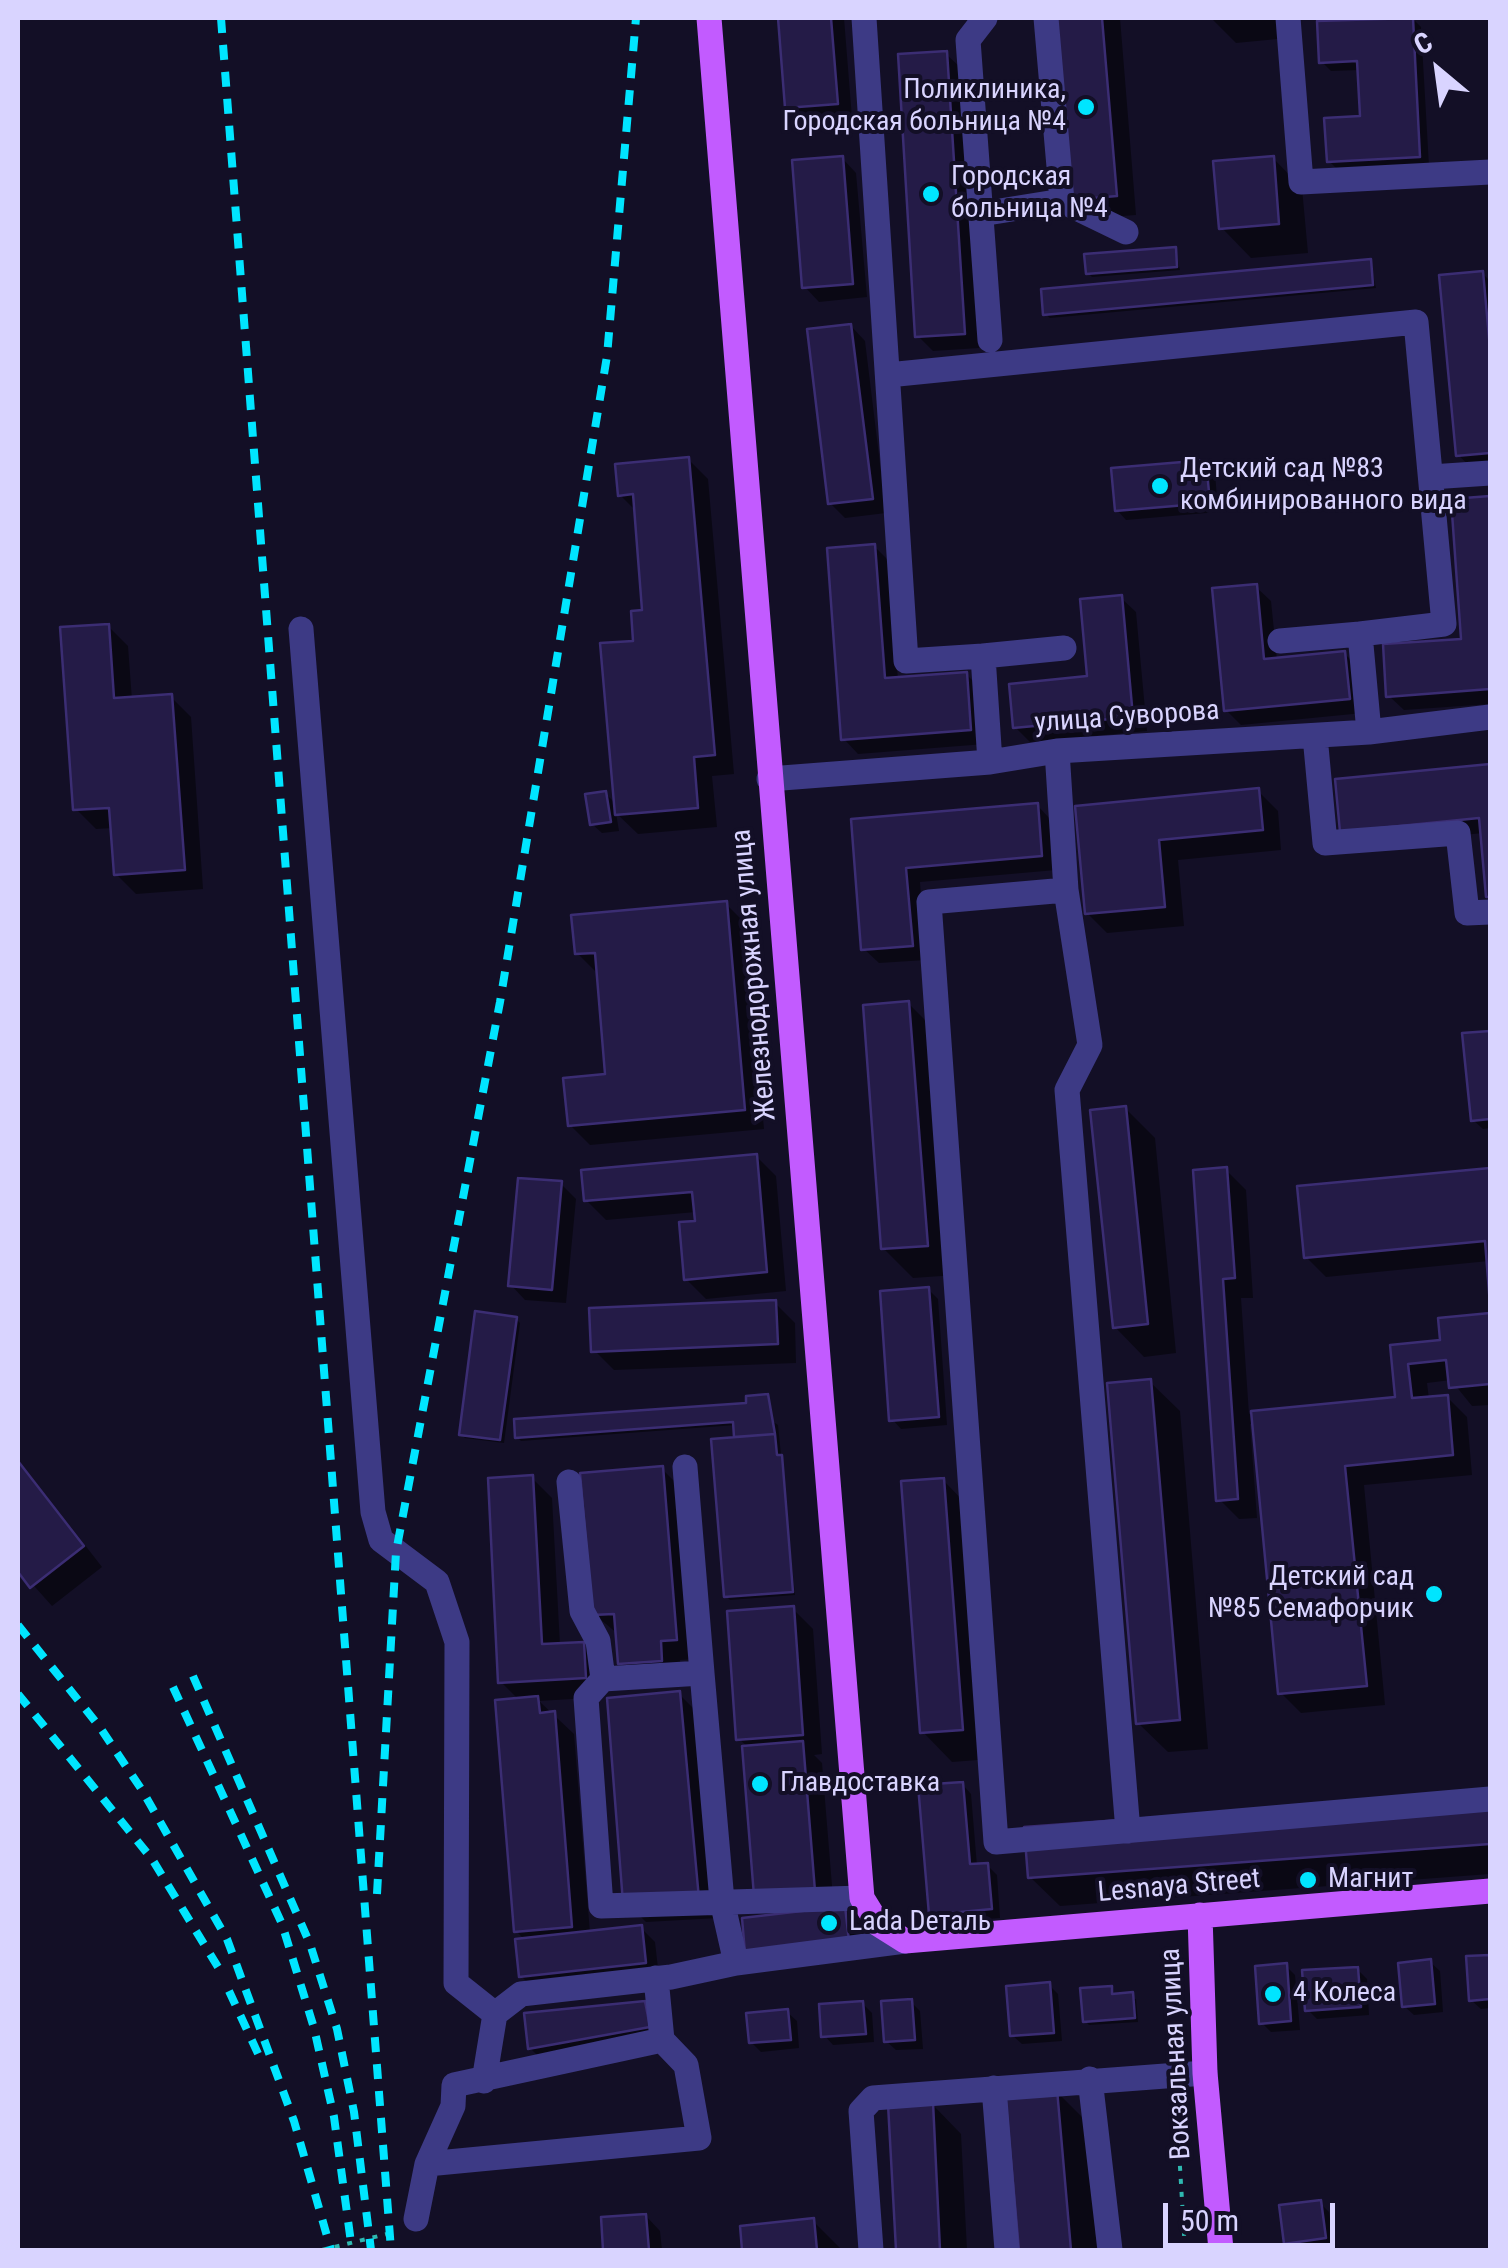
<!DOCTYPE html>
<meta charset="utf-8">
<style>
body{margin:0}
#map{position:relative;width:1508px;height:2268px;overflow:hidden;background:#130f26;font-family:"Roboto Condensed",sans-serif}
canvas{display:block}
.frame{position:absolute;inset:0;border:20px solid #d9d4ff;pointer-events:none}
.north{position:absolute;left:1388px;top:20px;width:100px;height:100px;-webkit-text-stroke:8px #130f26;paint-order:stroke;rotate:331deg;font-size:28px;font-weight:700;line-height:40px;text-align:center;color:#d9d4ff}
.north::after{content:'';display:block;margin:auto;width:35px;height:45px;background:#d9d4ff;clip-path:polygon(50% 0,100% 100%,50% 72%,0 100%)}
.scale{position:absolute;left:1163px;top:2203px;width:172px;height:45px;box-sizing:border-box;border:5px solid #d9d4ff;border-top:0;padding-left:12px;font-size:30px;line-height:35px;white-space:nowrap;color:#d9d4ff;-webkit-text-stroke:8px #130f26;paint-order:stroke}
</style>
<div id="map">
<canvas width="1508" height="2268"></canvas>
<div class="frame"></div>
<div class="north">С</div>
<div class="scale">50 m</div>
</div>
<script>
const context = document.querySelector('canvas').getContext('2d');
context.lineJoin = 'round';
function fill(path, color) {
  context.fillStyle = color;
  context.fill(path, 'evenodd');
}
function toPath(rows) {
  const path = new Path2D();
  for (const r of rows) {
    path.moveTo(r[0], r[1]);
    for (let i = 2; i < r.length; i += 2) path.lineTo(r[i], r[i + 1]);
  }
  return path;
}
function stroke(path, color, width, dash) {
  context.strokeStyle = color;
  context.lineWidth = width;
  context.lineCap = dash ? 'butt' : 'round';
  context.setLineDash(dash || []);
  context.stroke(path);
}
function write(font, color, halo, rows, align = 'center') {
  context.font = font + ' "Roboto Condensed",sans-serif';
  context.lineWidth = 8;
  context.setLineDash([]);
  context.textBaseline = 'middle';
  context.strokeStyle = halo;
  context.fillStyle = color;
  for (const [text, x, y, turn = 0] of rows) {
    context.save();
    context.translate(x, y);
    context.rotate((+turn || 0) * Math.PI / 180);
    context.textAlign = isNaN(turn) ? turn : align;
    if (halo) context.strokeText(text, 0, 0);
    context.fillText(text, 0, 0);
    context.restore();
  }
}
fill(toPath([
 [780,18,844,18,852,118,802,122,787,107],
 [1058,18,1120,18,1136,215,1093,218,1073,199],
 [1211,18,1286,18,1288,38,1236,43],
 [1412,18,1421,27,1429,166,1339,171,1329,161,1363,119,1360,70,1331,71,1322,62,1320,23],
 [946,54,961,68,979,348,933,351,918,336],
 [842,158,856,173,867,297,819,302,805,287],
 [1273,158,1302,188,1308,253,1251,258,1222,228],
 [1175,249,1180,270,1092,277,1088,273],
 [1370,262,1376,288,1050,318,1045,314],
 [1482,273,1490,281,1490,468,1473,469,1458,455],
 [851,326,865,341,886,513,845,518,830,503],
 [688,459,708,479,734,774,712,776,717,827,638,834,616,813,619,831,602,833,592,824,605,793,617,805,636,643,645,612,636,511,620,495],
 [1205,462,1215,472,1218,512,1126,520,1117,510],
 [1490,499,1490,704,1404,710,1389,696,1464,641,1454,501],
 [874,546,889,561,898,680,966,674,981,689,985,744,858,754,844,739],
 [1256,587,1271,601,1277,660,1344,653,1359,668,1363,713,1241,725,1226,710],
 [1121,598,1136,612,1147,731,1030,742,1015,727,1090,678],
 [108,626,128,646,132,700,171,697,191,717,203,889,136,894,116,874,113,828,96,829,76,809],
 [1490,767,1490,898,1483,833,1357,846,1337,782],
 [1258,791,1278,811,1281,850,1178,860,1184,926,1107,933,1087,913,1077,808],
 [1037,805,1051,820,1056,870,920,882,926,960,879,963,864,949,853,821],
 [726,904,746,924,764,1129,590,1145,570,1125,608,1076,597,973,577,953],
 [909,1004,938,1033,956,1275,913,1278,883,1248],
 [1490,1033,1490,1128,1483,1129,1473,1120,1465,1036],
 [1125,1108,1155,1138,1176,1353,1144,1357,1115,1327],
 [756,1156,776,1176,786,1291,706,1299,686,1279,696,1212,606,1220,586,1200],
 [1226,1170,1246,1190,1253,1298,1241,1298,1249,1414,1397,1399,1393,1347,1443,1342,1441,1320,1490,1316,1490,1405,1472,1406,1451,1380,1427,1383,1429,1399,1447,1397,1467,1417,1472,1475,1364,1485,1385,1705,1301,1713,1281,1693,1255,1423,1250,1424,1257,1518,1239,1519,1219,1499,1196,1172],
 [1490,1171,1490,1278,1489,1261,1326,1277,1306,1257,1300,1189],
 [561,1184,576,1199,566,1303,525,1300,511,1285],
 [928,1289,938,1299,947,1425,901,1429,892,1419],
 [775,1303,795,1323,796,1363,614,1370,594,1350],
 [516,1319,520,1323,504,1443,465,1438,461,1434],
 [1150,1382,1180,1411,1208,1749,1168,1752,1138,1723],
 [767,1397,772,1421,778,1425,795,1595,730,1600,726,1596,736,1425,521,1441,517,1437,749,1405],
 [18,1459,102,1567,52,1606,18,1568],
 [662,1469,682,1489,696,1659,680,1660,681,1680,640,1683,620,1663,618,1634,594,1614],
 [532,1478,552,1498,560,1645,583,1644,603,1664,604,1697,539,1701,574,1734,590,1933,641,1928,655,1942,659,1977,536,1991,521,1976,525,1940,516,1931,519,1700,501,1682],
 [943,1480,972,1510,991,1759,952,1762,923,1732],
 [793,1609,813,1629,822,1754,814,1755,822,1763,834,1910,844,1909,859,1924,862,1955,778,1917,756,1895,748,1747,739,1739],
 [679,1694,699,1714,718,1918,646,1922,626,1902],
 [962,1784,971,1794,977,1866,987,1865,997,1875,1000,1918,941,1923,931,1913],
 [1490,1795,1490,1874,1060,1906,1030,1877],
 [1490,1957,1490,2008,1481,2009,1471,2000,1469,1959],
 [1430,1962,1440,1971,1443,2012,1414,2015,1404,2006],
 [1286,1966,1295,1975,1300,2030,1271,2032,1262,2023],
 [1357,1969,1367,1979,1369,2015,1317,2019,1307,2009],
 [1049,1985,1058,1994,1062,2041,1022,2044,1012,2035],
 [1111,1988,1115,1996,1136,1999,1138,2022,1089,2025,1085,2021],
 [911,2002,920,2011,923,2049,896,2050,886,2041],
 [644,2003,659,2018,663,2042,545,2063,530,2048],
 [862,2003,872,2013,874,2042,833,2045,824,2035],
 [787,2012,797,2021,799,2048,761,2052,751,2042],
 [1056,2091,1086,2121,1097,2250,1022,2250,1008,2096],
 [932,2104,961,2134,967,2250,898,2250,891,2106],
 [1320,2203,1329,2212,1334,2247,1294,2250,1286,2242],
 [646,2216,660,2231,662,2250,606,2250,604,2219],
 [813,2221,842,2250,745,2250,742,2228]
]), '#0007');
const building = toPath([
 [778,18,831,18,838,104,785,108,778,18],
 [1055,18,1102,18,1117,196,1070,200,1055,18],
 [1413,18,1420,157,1327,162,1324,118,1360,116,1357,61,1319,63,1317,21,1413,18],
 [947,51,965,334,915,337,898,54,947,51],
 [843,156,853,284,802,288,792,160,843,156],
 [1274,156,1279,224,1219,229,1213,161,1274,156],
 [1176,247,1177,267,1086,274,1084,254,1176,247],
 [1371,259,1373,285,1043,315,1041,289,1371,259],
 [1483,271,1490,349,1490,453,1456,456,1439,275,1483,271],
 [851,324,873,499,828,504,807,329,851,324],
 [689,457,715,755,694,757,698,808,615,815,600,643,633,641,631,611,642,610,633,494,618,496,615,464,689,457],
 [1206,460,1210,503,1115,511,1111,468,1206,460],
 [1490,496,1490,689,1386,697,1383,644,1461,639,1451,499,1490,496],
 [875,544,885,678,967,672,971,730,841,740,827,548,875,544],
 [1257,584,1264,659,1345,651,1350,699,1224,711,1212,588,1257,584],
 [1122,595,1133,717,1013,728,1009,684,1087,676,1080,599,1122,595],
 [109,624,114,698,172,694,185,870,114,875,109,808,73,810,60,627,109,624],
 [1490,764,1490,897,1486,897,1479,818,1340,832,1335,779,1490,764],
 [1259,788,1263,830,1159,840,1165,907,1085,914,1075,806,1259,788],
 [606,791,611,822,590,825,585,794,606,791],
 [1038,803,1042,856,906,868,913,946,861,950,851,819,1038,803],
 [727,901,745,1110,568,1126,563,1078,605,1074,595,953,575,954,571,915,727,901],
 [909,1001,928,1246,881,1249,863,1005,909,1001],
 [1490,1031,1490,1119,1471,1121,1462,1033,1490,1031],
 [1126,1106,1148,1324,1113,1328,1090,1110,1126,1106],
 [757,1154,767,1272,684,1280,679,1222,695,1221,692,1192,584,1201,581,1170,757,1154],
 [1227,1167,1235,1278,1223,1279,1238,1499,1216,1501,1193,1170,1227,1167],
 [1490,1168,1490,1305,1485,1241,1304,1258,1297,1186,1490,1168],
 [518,1178,562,1181,552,1290,508,1286,518,1178],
 [929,1287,939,1417,889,1421,880,1291,929,1287],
 [776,1300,778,1344,591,1352,589,1308,776,1300],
 [475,1311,517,1317,500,1440,459,1435,475,1311],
 [1490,1313,1490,1384,1449,1388,1446,1360,1408,1364,1412,1398,1448,1395,1453,1455,1345,1466,1367,1686,1278,1694,1251,1411,1395,1397,1390,1345,1440,1340,1438,1318,1490,1313],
 [1151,1379,1180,1720,1136,1724,1107,1383,1151,1379],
 [768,1394,775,1434,734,1437,733,1422,515,1438,514,1419,746,1403,746,1396,768,1394],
 [775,1434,777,1455,782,1455,793,1592,724,1597,711,1439,775,1434],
 [18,1461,84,1546,30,1588,18,1572,18,1461],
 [663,1466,677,1640,661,1641,662,1661,618,1664,614,1614,592,1615,580,1473,663,1466],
 [533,1475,542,1644,584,1642,586,1678,498,1683,488,1478,533,1475],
 [944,1478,963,1730,920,1733,901,1481,944,1478],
 [794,1606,803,1735,736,1740,727,1611,794,1606],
 [680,1691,699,1899,623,1903,607,1698,680,1691],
 [538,1696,540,1713,555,1711,572,1927,514,1932,495,1700,538,1696],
 [803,1741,815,1891,754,1896,742,1746,803,1741],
 [963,1782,970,1864,988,1863,992,1909,929,1915,918,1785,963,1782],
 [1490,1793,1490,1844,1028,1878,1024,1827,1490,1793],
 [845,1906,849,1941,745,1953,742,1918,845,1906],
 [642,1925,646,1963,519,1977,515,1939,642,1925],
 [1490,1955,1490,1999,1469,2001,1466,1956,1490,1955],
 [1431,1959,1435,2004,1402,2007,1398,1963,1431,1959],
 [1287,1963,1291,2021,1259,2024,1255,1966,1287,1963],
 [1358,1967,1361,2007,1305,2011,1302,1970,1358,1967],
 [1050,1982,1054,2033,1010,2036,1006,1986,1050,1982],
 [1112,1986,1112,1994,1133,1992,1135,2018,1083,2022,1080,1988,1112,1986],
 [912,1999,915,2040,884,2042,881,2001,912,1999],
 [645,2001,650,2027,528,2049,524,2013,645,2001],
 [863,2001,866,2034,821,2037,819,2004,863,2001],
 [788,2009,791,2040,749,2043,746,2013,788,2009],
 [1057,2089,1071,2250,1019,2250,1005,2093,1057,2089],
 [933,2102,940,2250,896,2250,888,2104,933,2102],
 [1321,2200,1326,2238,1284,2244,1279,2205,1321,2200],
 [646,2214,649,2250,603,2250,601,2217,646,2214],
 [814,2218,817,2250,742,2250,740,2226,814,2218]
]);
fill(building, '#241b47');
stroke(building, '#3b2d73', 2.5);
stroke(toPath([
 [1176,2101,1185,2250],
 [322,2250,395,2232]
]), '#2fb8b0', 4, [5, 8]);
stroke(toPath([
 [864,18,906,661,983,656],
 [985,18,968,40,990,340],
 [1046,18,1062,201,1126,232],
 [1288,18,1301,182,1490,172],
 [981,214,1062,201],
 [888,375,1416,322,1444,624,1360,634,1369,732],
 [1431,477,1490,473],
 [301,629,373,1512,381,1540,437,1582,457,1642,456,1983,495,2014,521,1994,671,1977,736,1963,905,1941],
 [1280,641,1360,634],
 [1315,736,1325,843,1458,833,1467,913,1490,912],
 [1057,751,1066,890,929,902,996,1842,1490,1799],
 [990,762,983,656,1064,648],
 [769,779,990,762,1057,751,1369,732,1490,717],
 [1066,890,1090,1045,1067,1090,1128,1831],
 [569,1482,582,1611,598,1641,603,1679,586,1698,601,1906,862,1898],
 [702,1673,722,1901,736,1963],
 [603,1679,702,1673,685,1467],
 [1090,2079,1110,2250],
 [484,2081,495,2014],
 [994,2088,1007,2250],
 [427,2164,453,2106,454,2085,662,2040],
 [416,2219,427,2164,699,2138,686,2065,662,2040,656,1978],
 [871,2250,861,2111,873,2098,1205,2073]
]), '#3d3a85', 25);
stroke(toPath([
 [709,18,862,1898,878,1924,905,1941,1490,1891],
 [1200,1915,1205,2073,1221,2250]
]), '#c25bff', 25);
stroke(toPath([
 [221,18,391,2250],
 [18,1625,99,1726,142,1790,227,1939,294,2121,331,2250],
 [193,1676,310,1944,337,2029,354,2112,371,2250],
 [173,1687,282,1924,314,2028,334,2117,352,2250],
 [18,1694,152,1859,218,1967],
 [377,1894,396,1552,500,1002,607,356,636,18],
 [229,1991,261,2060]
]), '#00e5ff', 8, [15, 12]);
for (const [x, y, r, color] of [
 [1086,107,10,"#00e5ff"],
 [931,194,10,"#00e5ff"],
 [1160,486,10,"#00e5ff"],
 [1434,1594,10,"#00e5ff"],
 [760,1784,10,"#00e5ff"],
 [1308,1880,10,"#00e5ff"],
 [829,1923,10,"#00e5ff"],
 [1273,1994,10,"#00e5ff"]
]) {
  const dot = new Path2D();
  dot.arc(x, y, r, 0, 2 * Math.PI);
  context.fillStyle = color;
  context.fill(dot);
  stroke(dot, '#130f26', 4);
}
write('28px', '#d9d4ff', '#130f26', [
 ["Поликлиника,",1066,91,"right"],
 ["Городская больница №4",1066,123,"right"],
 ["Городская",951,178],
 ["больница №4",951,210],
 ["Детский сад №83",1180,470],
 ["комбинированного вида",1180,502],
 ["Детский сад",1414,1578,"right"],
 ["№85 Семафорчик",1414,1610,"right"],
 ["Главдоставка",780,1784],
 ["Магнит",1328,1880],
 ["Lada Dеталь",849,1923],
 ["4 Колеса",1293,1994]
], 'left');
write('28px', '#d9d4ff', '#130f26', [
 ["улица Суворова",1127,718,-4],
 ["Железнодорожная улица",755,975,-95],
 ["Lesnaya Street",1179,1887,-5],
 ["Вокзальная улица",1177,2054,-93]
]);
</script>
